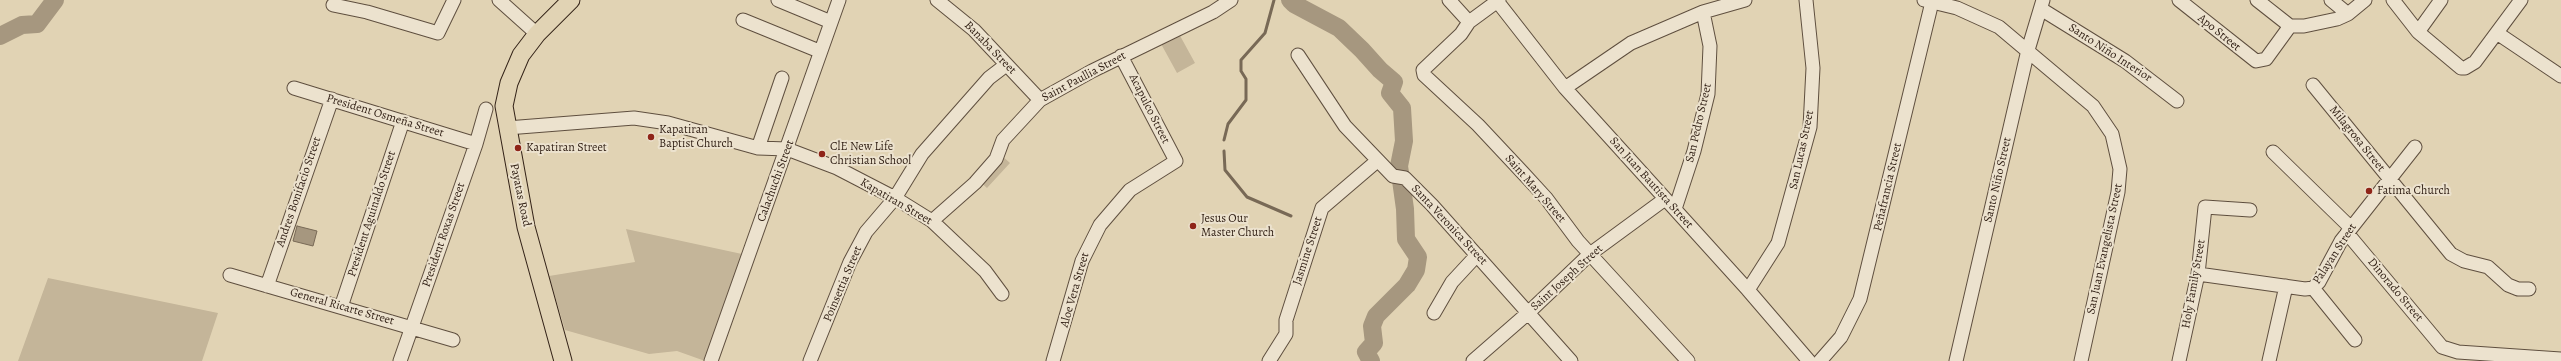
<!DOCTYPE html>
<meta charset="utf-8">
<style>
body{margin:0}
canvas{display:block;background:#e1d3b4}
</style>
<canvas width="2561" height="361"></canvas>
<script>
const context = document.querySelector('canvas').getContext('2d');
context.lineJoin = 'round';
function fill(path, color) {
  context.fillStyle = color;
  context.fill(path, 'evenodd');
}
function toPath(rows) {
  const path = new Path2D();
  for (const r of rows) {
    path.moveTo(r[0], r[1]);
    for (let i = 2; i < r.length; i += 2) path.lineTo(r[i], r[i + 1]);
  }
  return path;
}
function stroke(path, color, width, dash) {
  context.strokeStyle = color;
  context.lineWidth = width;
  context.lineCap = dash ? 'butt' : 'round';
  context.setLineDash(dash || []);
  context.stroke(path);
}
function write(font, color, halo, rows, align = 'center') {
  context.font = font + ' Alegreya,serif';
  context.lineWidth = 4;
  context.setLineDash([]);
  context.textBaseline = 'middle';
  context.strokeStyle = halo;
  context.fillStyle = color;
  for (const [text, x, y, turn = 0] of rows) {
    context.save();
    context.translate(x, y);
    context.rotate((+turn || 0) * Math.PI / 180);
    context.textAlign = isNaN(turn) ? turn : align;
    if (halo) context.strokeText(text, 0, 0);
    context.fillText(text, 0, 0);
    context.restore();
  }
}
fill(toPath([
 [1178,32,1195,63,1177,73,1160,42],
 [1000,154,1010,163,987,188,976,178],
 [626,229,742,254,705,361,677,351,649,354,565,330,549,276,635,262],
 [48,278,218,313,202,361,18,361]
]), '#c4b599');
const water = toPath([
 [297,226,317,231,313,246,293,241,297,226]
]);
fill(water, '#a6977f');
stroke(water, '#786956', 1);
stroke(toPath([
 [1224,140,1228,124,1246,100,1246,79,1241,71,1241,60,1265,33,1274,0],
 [1224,151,1225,170,1247,197,1291,216]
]), '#786956', 3);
stroke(toPath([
 [1290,0,1294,4,1339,28,1362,50,1380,70,1394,82,1390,93,1402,108,1404,141,1399,166,1405,209,1406,239,1418,257,1416,270,1407,285,1376,316,1372,326,1374,343,1366,352,1371,361],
 [0,36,22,25,37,24,55,0]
]), '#a6977f', 18);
const minor = toPath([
 [499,0,537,34],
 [778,0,831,22],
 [937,0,974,30,1040,100],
 [1449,0,1469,22],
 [1499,0,1469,22,1461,34,1423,70,1424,75,1478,125,1523,173,1546,198,1578,241,1688,361],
 [1924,0,1957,8,1999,27,2093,106,2112,134,2120,169,2118,192,2081,361],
 [2179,0,2256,61,2266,59,2290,26],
 [2257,0,2290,26],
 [2331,0,2348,14],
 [2393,0,2418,32,2461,68,2465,68,2475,62,2521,0],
 [1497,1,1565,88,1748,290,1809,361],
 [333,5,367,12,438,33,454,0],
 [2041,9,2125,61,2177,101],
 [743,20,819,51],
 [2290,26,2304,26,2337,19,2348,14,2365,0],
 [2418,32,2441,0],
 [2497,33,2561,76],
 [1298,55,1345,126,1393,176,1405,178,1432,205,1571,361],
 [2313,85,2451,254,2464,261,2488,267,2508,285,2518,289,2529,289],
 [294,88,476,144],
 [1565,88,1631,43,1703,12,1745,0],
 [507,128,634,118,668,123,758,148,787,149,837,168,895,198,932,221,985,271,1002,294],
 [758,148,782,78],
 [2273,152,2351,228],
 [1675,209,1694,151,1708,94,1710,46,1703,12],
 [932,221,975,183,996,159,1003,140,1040,100,1092,71,1213,12,1231,0],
 [2347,233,2442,347,2458,352,2561,359],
 [2198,274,2305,289,2313,288,2319,282,2341,241,2415,147],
 [230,275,453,340],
 [267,286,332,99],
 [2313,288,2355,340],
 [1748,290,1778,243,1810,127,1813,68,1806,0],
 [341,307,403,121],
 [1434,313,1452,282,1477,255],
 [400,361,476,144,486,109],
 [711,361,839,0],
 [810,361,850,262,866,232,895,198,922,154,989,78,1006,65],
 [1053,361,1082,261,1100,225,1130,190,1176,161,1121,56],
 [1269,361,1286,334,1286,320,1322,208,1377,161],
 [1473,361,1528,313,1590,254,1665,199],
 [1820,361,1841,337,1860,299,1932,2],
 [1956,361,2028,50,2043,0],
 [2179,361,2198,274,2205,207,2250,210],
 [2269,361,2286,286]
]);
const major = toPath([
 [563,361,526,227,504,106,509,83,521,55,537,34,571,0]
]);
stroke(minor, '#5f4f3f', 15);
stroke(major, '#342318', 19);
stroke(minor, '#ece2ce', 13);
stroke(major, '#e1d3b4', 17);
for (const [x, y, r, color] of [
 [651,137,4,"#8f2418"],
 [518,148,4,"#8f2418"],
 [822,154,4,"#8f2418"],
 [2369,191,4,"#8f2418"],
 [1193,226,4,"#8f2418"]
]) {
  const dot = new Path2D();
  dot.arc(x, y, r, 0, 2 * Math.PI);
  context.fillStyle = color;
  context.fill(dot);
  stroke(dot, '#ece2ce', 1.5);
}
write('12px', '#342318', '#ece2ce', [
 ["Apo Street",2219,33,39],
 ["Banaba Street",990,48,46],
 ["Santo Niño Interior",2110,53,33],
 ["Saint Paullia Street",1084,77,-28],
 ["Acapulco Street",1149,109,63],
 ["President Osmeña Street",385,116,17],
 ["San Pedro Street",1699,123,-77],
 ["Milagrosa Street",2357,139,51],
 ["San Lucas Street",1802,150,-78],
 ["Santo Niño Street",1998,180,-77],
 ["Calachuchi Street",776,181,-70],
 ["San Juan Bautista Street",1651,183,48],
 ["Peñafrancia Street",1888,187,-77],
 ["Saint Mary Street",1535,189,49],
 ["Andres Bonifacio Street",299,192,-71],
 ["Payatas Road",520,195,78],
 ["Kapatiran Street",896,202,30],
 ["President Aguinaldo Street",372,214,-72],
 ["Santa Veronica Street",1449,225,47],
 ["President Roxas Street",444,235,-71],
 ["San Juan Evangelista Street",2105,249,-78],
 ["Jasmine Street",1308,251,-72],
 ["Palayan Street",2335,254,-57],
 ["Saint Joseph Street",1567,278,-42],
 ["Poinsettia Street",843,284,-67],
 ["Holy Family Street",2194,284,-80],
 ["Aloe Vera Street",1075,290,-74],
 ["Dinorado Street",2395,290,50],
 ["General Ricarte Street",342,307,16]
]);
write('12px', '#342318', '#ece2ce', [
 ["Kapatiran",659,130],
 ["Baptist Church",659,144],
 ["ClE New Life",830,147],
 ["Christian School",830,161],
 ["Kapatiran Street",526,148],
 ["Fatima Church",2377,191],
 ["Jesus Our",1201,219],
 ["Master Church",1201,233]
], 'left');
</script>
